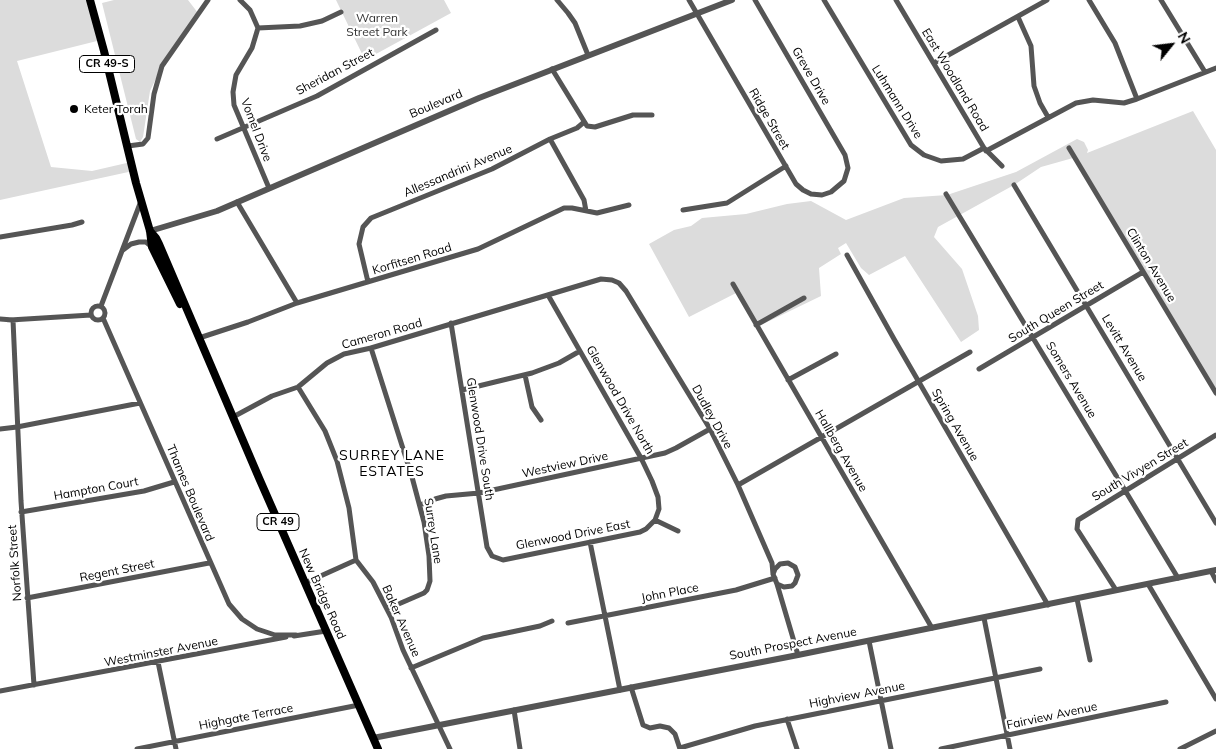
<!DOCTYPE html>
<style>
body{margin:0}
#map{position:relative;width:1216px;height:749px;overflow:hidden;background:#fff;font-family:Mulish,sans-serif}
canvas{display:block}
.north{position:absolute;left:1146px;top:20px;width:50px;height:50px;-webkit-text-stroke:4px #fff;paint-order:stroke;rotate:61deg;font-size:14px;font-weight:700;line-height:20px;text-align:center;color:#000}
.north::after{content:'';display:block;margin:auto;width:18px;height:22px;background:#000;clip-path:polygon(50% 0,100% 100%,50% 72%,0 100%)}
</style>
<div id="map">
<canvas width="1216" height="749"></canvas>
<div class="north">N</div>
</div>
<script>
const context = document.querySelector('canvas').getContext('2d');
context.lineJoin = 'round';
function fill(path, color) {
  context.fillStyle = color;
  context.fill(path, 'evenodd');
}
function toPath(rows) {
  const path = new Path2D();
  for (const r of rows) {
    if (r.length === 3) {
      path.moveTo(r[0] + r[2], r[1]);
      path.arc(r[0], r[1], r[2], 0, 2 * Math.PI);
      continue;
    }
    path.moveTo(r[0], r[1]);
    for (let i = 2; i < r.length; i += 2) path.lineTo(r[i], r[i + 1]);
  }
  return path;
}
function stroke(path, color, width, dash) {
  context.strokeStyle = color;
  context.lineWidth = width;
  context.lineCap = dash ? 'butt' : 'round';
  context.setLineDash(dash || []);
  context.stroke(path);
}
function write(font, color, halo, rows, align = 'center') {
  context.font = font + ' Mulish,sans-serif';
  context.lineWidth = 4.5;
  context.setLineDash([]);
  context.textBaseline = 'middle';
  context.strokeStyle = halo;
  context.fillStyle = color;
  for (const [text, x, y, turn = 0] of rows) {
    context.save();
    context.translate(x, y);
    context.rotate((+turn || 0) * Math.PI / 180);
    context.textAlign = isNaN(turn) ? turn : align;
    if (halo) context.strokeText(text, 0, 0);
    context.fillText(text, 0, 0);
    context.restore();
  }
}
fill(toPath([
 [0,0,90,0,101,40,17,61,51,167,92,171,131,162,133,171,0,200],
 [114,0,188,0,198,13,162,66,150,91,143,137,140,142,136,139,102,3],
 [336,0,444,0,451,13,365,60],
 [1193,111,1216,150,1216,397,1073,158,1041,167,1014,185,938,227,934,237,962,269,978,316,979,330,961,342,905,256,869,275,861,268,846,243,838,248,841,254,819,268,821,296,759,326,740,291,689,317,649,244,674,230,691,226,702,218,746,214,787,204,811,201,846,220,904,198,947,195,1016,172,1077,139,1084,142,1088,150,1087,153]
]), '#dcdcdc');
stroke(toPath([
 [240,0,250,10,258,28,252,48,236,75,233,92,234,105,269,188],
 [557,0,568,13,575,23,588,55],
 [689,0,796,184,803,190,811,194,822,195,831,192,844,181,848,168,845,155,755,0],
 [824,0,911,145,924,155,941,161,963,159,984,148],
 [896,0,984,148,1002,166],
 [1089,0,1115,43,1137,99],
 [1161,0,1205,72],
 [1018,17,1031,46,1034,86,1040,103,1048,117],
 [258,28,300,26,322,21,341,12],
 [934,63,1047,0],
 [552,69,587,126,595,127,633,115,652,115],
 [217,139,317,96,436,30],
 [550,139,584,200,586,211],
 [128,146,143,144,148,138,154,94,162,66,208,0],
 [1069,148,1216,393],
 [986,151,1076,103,1093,100,1124,103,1137,99,1216,68],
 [1014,185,1216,523],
 [946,194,1178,578],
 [237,202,297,303],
 [683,210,727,203,786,166],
 [0,237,72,225,82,222],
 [123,250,131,244,139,242,146,242,152,247],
 [847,255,894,339,1048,605],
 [368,282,359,244,363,227,371,218,492,169,550,139,577,128,583,123],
 [733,284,932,628],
 [101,306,141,201],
 [98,313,7],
 [103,318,229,604,242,619,257,629,275,635,296,635],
 [0,319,13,320,21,501,34,685],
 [10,320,91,315],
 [451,323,487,547,492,556,503,560,640,532,646,529,655,520,659,509,658,497,652,481,641,458,548,295],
 [756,325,804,298],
 [199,338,248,322,297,303,478,249,564,208,572,208,597,213,629,205],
 [371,348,412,477,424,522,429,556,430,581,427,590,424,593,387,609],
 [979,369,1143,272],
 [525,375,532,407,541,420],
 [788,380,836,354],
 [298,387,325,431,337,461,349,508,356,560,373,582,391,617,403,650,450,749],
 [462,390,532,373,559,363,580,351],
 [233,417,272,396,298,387,327,363,344,354,371,348,601,279,612,280,619,283,626,291,710,429,738,485,772,563,773,574,777,584,784,587,792,586,795,583,798,575,795,567,788,563,780,564,775,569,773,574],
 [0,429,17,427,140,403],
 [738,485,970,352],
 [420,505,435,499,446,496,479,493,665,453,676,448,710,429],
 [21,512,144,491,174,482],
 [655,520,678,531],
 [590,542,620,690],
 [1211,571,1216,581],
 [305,583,356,560],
 [777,584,798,655],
 [1148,584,1216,699],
 [1116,590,1077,529,1078,520,1216,435],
 [27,598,209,563],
 [1077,599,1090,660],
 [984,618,1010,749],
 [568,623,736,590,775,578],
 [294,636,326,631],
 [869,641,891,749],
 [158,662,176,749],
 [411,668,483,638,540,626,552,621],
 [631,687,643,725,650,728,660,726,669,728,675,734,680,749],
 [0,691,286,637],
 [514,710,520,749],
 [787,719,797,749],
 [680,748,755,726,1040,669],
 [137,749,359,705],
 [941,749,1166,702],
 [1180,749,1216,731]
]), '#555', 5);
stroke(toPath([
 [150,231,217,211,479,98,732,0],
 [373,738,798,655,1216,570]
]), '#555', 6);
stroke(toPath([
 [90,0,104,51,136,183,150,231,152,247,180,304],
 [150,231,156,238,159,244,259,478,378,749]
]), '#000', 8);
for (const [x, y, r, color] of [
 [74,109,5,"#000"]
]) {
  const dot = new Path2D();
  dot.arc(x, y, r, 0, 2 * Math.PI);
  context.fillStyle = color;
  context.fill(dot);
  stroke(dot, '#fff', 2);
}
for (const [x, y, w] of [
 [107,64,55],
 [278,522,42]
]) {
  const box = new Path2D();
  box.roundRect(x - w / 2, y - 8.5, w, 17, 4);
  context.fillStyle = '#fff';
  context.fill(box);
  stroke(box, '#000', 1);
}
write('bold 11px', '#000', null, [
 ["CR 49-S",107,64],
 ["CR 49",278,522]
]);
write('12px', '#333', '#fff', [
 ["Warren",377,18],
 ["Street Park",377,32]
]);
write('12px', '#000', '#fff', [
 ["Sheridan Street",335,72,-28],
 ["Greve Drive",811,76,60],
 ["East Woodland Road",955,80,59],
 ["Luhmann Drive",897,102,58],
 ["Boulevard",436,104,-23],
 ["Ridge Street",769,119,60],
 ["Vomel Drive",256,130,69],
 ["Allessandrini Avenue",458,171,-23],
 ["Korfitsen Road",412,259,-17],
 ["Clinton Avenue",1151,265,59],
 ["South Queen Street",1056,312,-31],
 ["Cameron Road",382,334,-16],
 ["Levitt Avenue",1124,348,59],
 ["Somers Avenue",1071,380,59],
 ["Glenwood Drive North",620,400,60],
 ["Dudley Drive",712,417,61],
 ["Spring Avenue",955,425,60],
 ["Glenwood Drive South",480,439,81],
 ["Hallberg Avenue",841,451,60],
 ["Westview Drive",565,465,-12],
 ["South Vivyen Street",1140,470,-31],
 ["Hampton Court",96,489,-10],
 ["Thames Boulevard",190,493,67],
 ["Surrey Lane",433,531,81],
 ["Glenwood Drive East",573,535,-11],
 ["Norfolk Street",15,563,-94],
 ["Regent Street",117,571,-11],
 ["John Place",670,593,-11],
 ["New Bridge Road",322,594,66],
 ["Baker Avenue",401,621,66],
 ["South Prospect Avenue",793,644,-11],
 ["Westminster Avenue",161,652,-11],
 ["Highview Avenue",857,695,-11],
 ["Fairview Avenue",1052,716,-12],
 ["Highgate Terrace",246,717,-11]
]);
write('12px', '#000', '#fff', [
 ["Keter Torah",84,109]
], 'left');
context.letterSpacing = '1px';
write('14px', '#000', '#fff', [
 ["SURREY LANE",392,456],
 ["ESTATES",392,472]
]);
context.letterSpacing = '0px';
</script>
